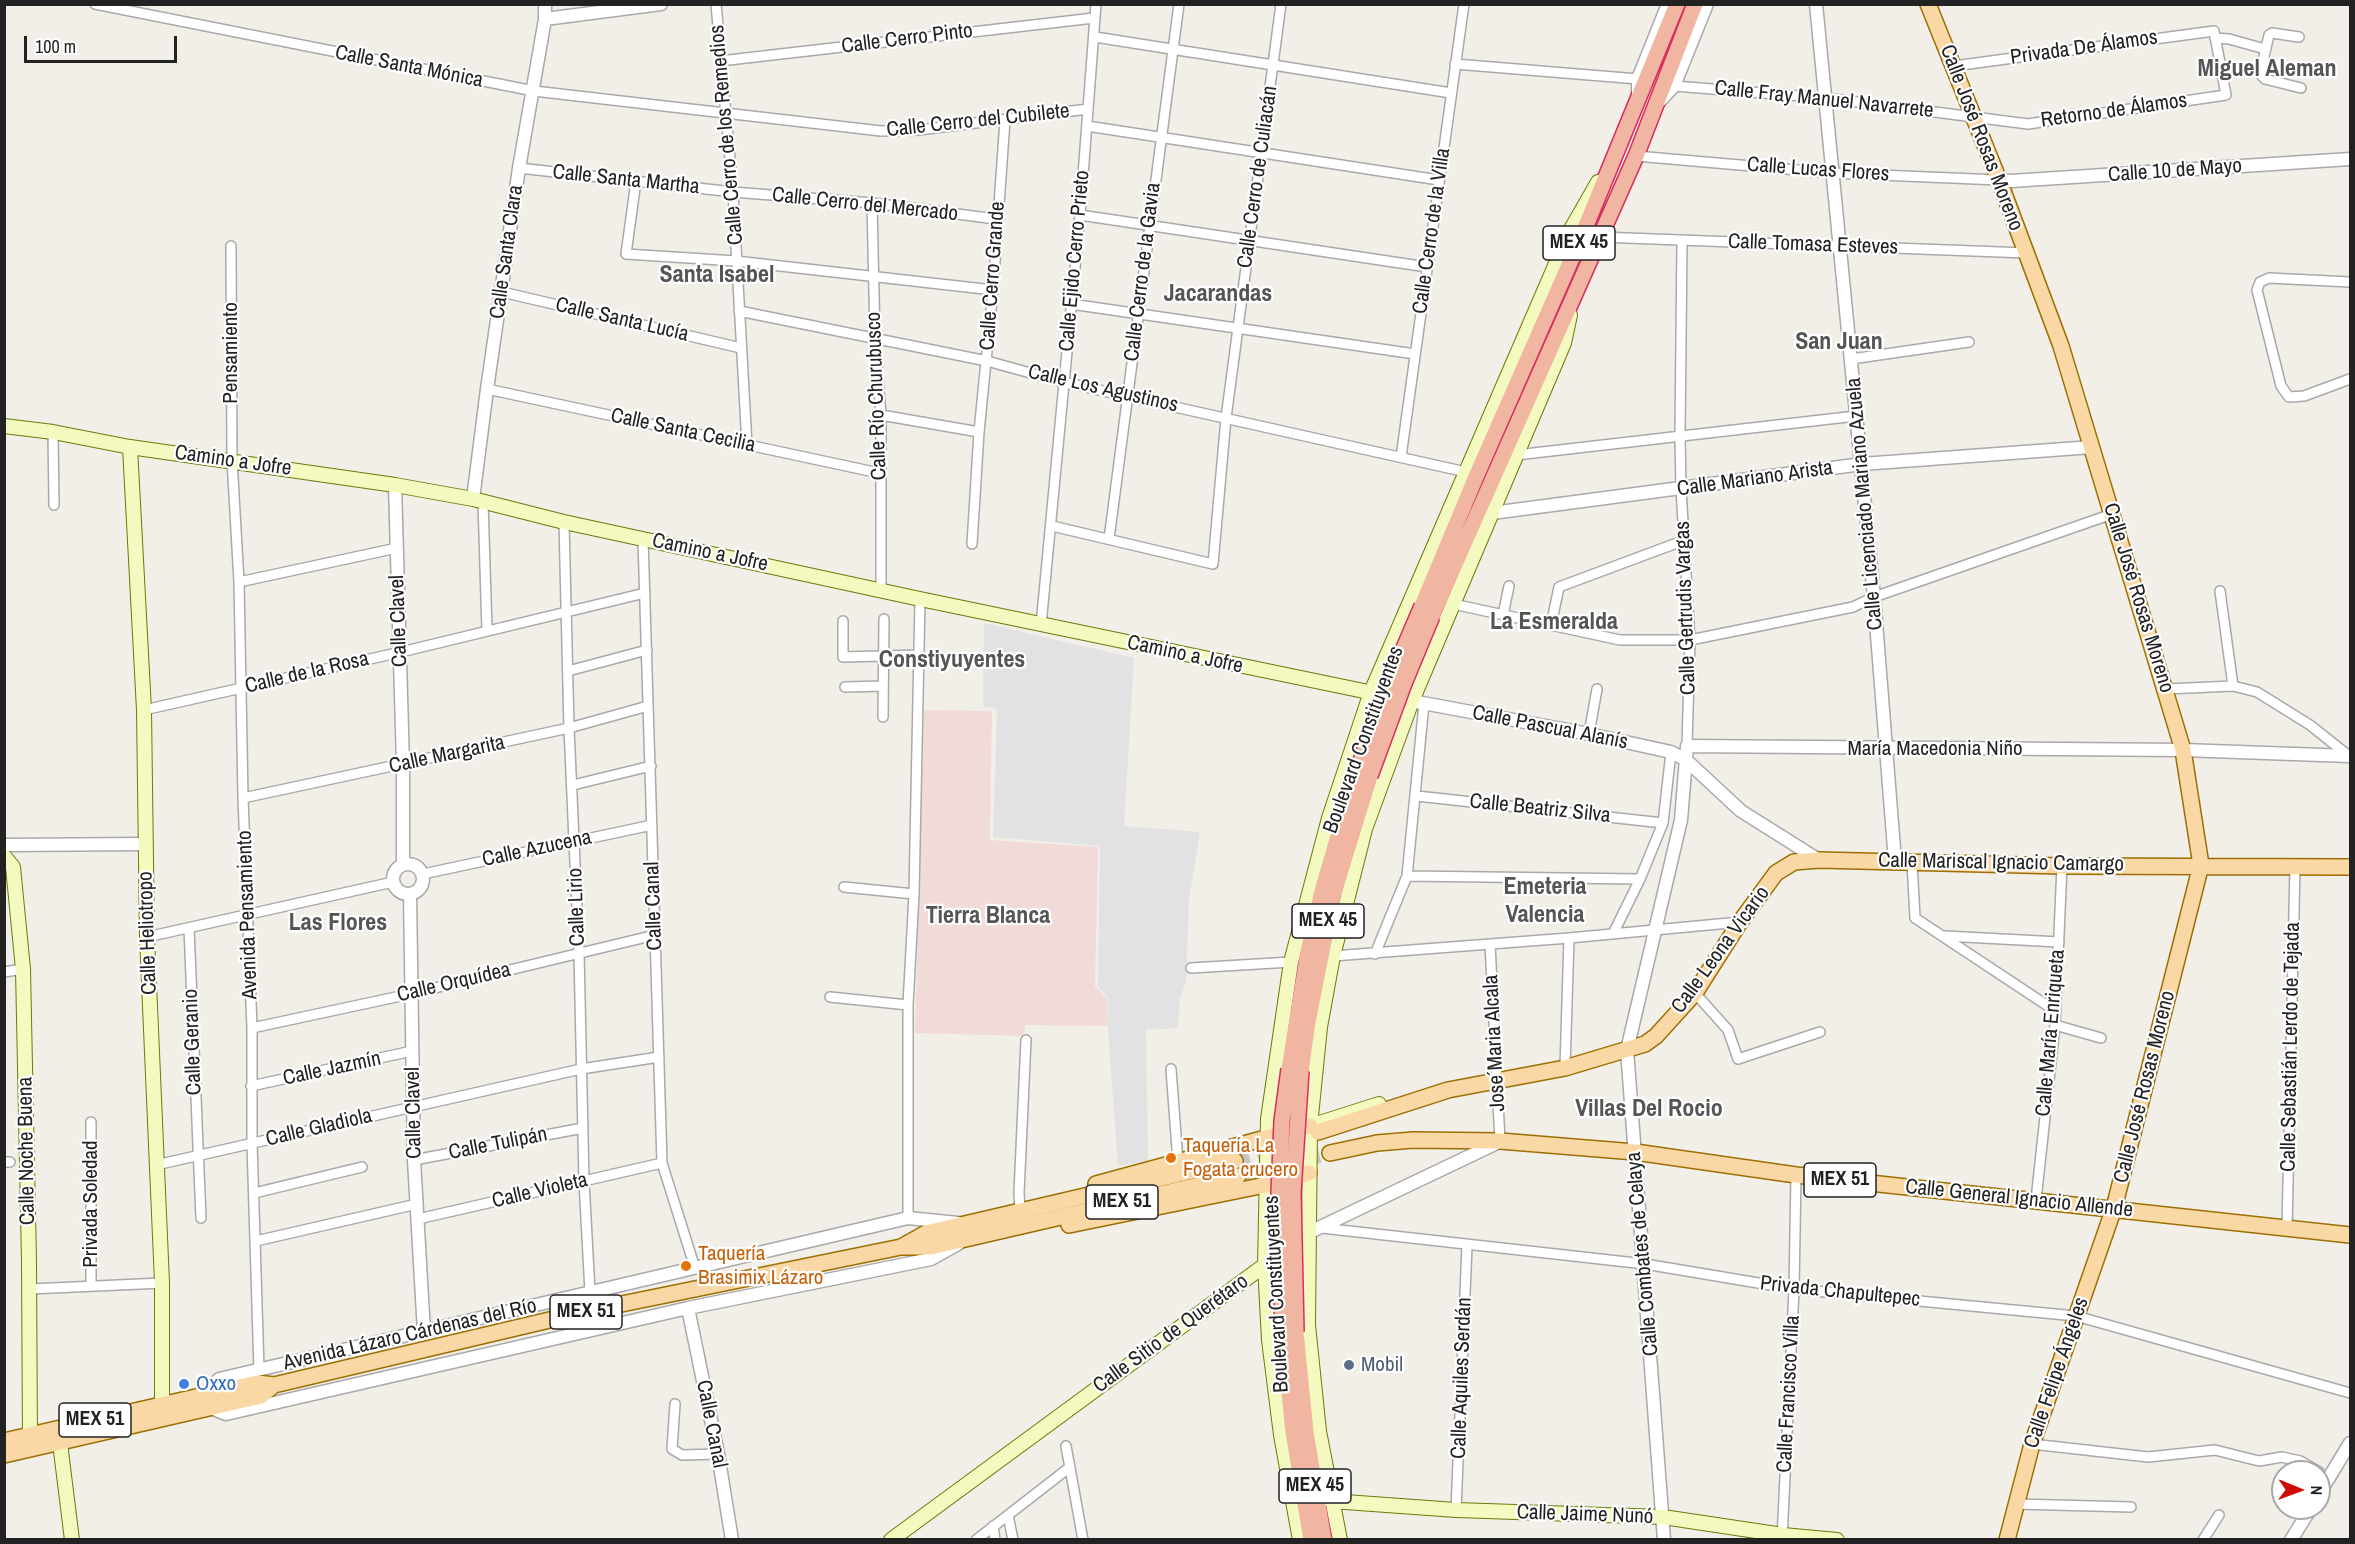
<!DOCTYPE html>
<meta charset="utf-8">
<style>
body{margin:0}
#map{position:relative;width:2355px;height:1544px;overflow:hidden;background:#f2efe9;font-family:"Archivo Narrow",sans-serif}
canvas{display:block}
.frame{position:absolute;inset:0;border:6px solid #222;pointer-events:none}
.north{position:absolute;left:2271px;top:1460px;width:60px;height:60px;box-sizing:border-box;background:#fff;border:2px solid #a7a7a7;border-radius:50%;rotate:91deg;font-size:16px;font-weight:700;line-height:24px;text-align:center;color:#222}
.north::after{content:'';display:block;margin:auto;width:21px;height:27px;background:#d00a04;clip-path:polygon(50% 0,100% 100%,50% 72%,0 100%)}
.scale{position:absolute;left:24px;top:36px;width:153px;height:27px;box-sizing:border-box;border:3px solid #222;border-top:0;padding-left:8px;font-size:18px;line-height:21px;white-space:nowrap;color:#222;-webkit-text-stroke:4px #fff;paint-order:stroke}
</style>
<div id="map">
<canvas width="2355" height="1544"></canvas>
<div class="frame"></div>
<div class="north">N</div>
<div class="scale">100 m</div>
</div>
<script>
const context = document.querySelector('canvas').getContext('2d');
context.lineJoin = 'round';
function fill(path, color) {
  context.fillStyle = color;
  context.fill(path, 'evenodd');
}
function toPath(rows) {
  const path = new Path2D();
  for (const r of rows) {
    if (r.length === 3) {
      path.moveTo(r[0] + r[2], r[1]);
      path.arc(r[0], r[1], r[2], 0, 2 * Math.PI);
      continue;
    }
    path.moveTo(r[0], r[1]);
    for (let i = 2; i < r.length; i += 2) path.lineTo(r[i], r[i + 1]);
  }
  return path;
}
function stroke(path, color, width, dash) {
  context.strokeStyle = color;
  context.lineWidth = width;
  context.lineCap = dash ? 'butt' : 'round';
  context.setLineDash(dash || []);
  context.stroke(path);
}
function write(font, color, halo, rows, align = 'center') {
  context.font = font + ' "Archivo Narrow",sans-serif';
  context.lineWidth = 4.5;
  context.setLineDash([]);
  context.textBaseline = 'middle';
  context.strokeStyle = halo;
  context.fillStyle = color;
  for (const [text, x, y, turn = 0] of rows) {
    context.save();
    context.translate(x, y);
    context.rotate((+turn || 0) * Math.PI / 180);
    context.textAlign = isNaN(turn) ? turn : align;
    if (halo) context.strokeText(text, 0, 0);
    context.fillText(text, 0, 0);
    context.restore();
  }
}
fill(toPath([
 [924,710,992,711,990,840,1098,847,1095,986,1107,999,1108,1026,1025,1025,1024,1036,915,1033]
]), '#f1dbd9');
fill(toPath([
 [984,623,1134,658,1124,826,1200,832,1189,899,1186,981,1180,999,1178,1028,1146,1030,1148,1161,1118,1166,1108,1030,1108,998,1098,986,1100,846,993,837,997,709,983,706]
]), '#e2e2e2');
stroke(toPath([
 [1235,1161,1280,1149],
 [1238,1176,1330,1153]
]), '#c8c6c1', 15, [15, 8]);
const minor = toPath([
 [95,4,534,91,881,131,919,130,1088,109],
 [716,4,733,192,747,445],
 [1095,37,1451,93],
 [2299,37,2272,33,2269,35,2260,74,2265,79,2301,88],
 [2215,38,2229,39,2265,49],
 [720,61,1094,18],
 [1455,64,1638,79],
 [1674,86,1826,98,2028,124,2226,95,2214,31,1954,66],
 [1087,126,1439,180],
 [1636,156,1832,173,1999,180],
 [519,168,733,192,872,203,996,219],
 [636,181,626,254,736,261,993,290],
 [872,203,875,339,881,415,881,589],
 [1080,215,1427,267],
 [1600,237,2027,253],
 [1682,241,1680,435,1681,489,1690,640,1687,746],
 [231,246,232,460,239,582,243,798,252,1028,252,1143,259,1370],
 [2350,282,2269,278,2260,282,2257,290,2281,386,2289,397,2304,396,2350,379],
 [502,292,741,348],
 [1071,304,1415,354],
 [739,311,987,361,1063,382,1466,472],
 [1851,359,1969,342],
 [487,389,879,473],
 [881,415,979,432],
 [53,432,54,505],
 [1516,455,1856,416],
 [1401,457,1464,4],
 [483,502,487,631],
 [564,522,569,728,579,953,584,1181,590,1292],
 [1052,526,1213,564,1226,418,1281,4],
 [643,539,662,1163,695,1268],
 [1109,539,1179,4],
 [972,544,979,432,993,290,1005,120],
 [239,582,397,548],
 [2220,591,2233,686],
 [1453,604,1620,640,1690,640,1853,607,1874,597,2112,514],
 [1503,615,1509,586],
 [843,621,843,657,919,655],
 [1041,625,1080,215,1096,4],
 [1551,625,1559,587,1685,540],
 [568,671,647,650],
 [845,687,883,686],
 [2166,689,2233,686,2257,692,2310,725,2349,756],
 [144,710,401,652,645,593],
 [883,717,884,619],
 [1589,734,1597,689],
 [573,785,651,766],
 [1417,796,1663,823],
 [243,798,569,728,648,706],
 [1912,862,1915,918,2054,1010],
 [423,874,652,825],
 [1407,876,1640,879],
 [844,887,914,894],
 [189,928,201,1218],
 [1613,934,1640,879,1663,823,1671,752],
 [1945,936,2059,942],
 [147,937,393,882],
 [1490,944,1500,1141],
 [1375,954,1407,876,1424,704],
 [1333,956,1569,938,1740,922],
 [1191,968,1291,962],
 [4,972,23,969],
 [1695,993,1728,1030,1738,1059,1820,1032],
 [830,997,908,1005],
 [2055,1025,2101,1038],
 [252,1028,410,994,655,935],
 [1565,1068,1569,938],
 [1171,1069,1178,1162],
 [251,1086,412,1051],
 [91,1122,91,1286],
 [414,1160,583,1128],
 [4,1162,10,1162],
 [156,1165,581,1069,659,1057],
 [254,1193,362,1167],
 [2036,1200,2055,1025,2062,866],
 [1020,1212,1019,1193,1026,1040],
 [908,1218,908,1005,914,894,920,599],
 [418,1219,662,1163],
 [1322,1228,1645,1264,1794,1289,2076,1316,2350,1393],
 [2287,1228,2295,866],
 [256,1241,417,1204],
 [30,1289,162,1283],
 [675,1404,672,1449,682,1455,718,1454],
 [2032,1444,2148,1457,2215,1450,2259,1461,2282,1457,2300,1461,2319,1472],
 [1066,1446,1083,1540],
 [2016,1504,2131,1507],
 [1456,1510,1467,1246],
 [1008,1515,1013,1540],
 [993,1526,995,1540],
 [1782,1539,1794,1289,1796,1175],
 [976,1540,1070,1467],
 [2203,1540,2219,1515]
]);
const tertiary = toPath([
 [1816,4,1874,597,1895,861],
 [545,19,661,4],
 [1638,93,1638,79,1668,4],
 [1660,101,1674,86,1707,4],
 [1999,180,2011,181,2350,159],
 [395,485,403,765,403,864],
 [473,499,487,389,519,168,545,19,545,4],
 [1492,513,1862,464,2092,447],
 [1412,701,1589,734,1671,752,1686,760,1741,811,1819,860],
 [4,845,145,844],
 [408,879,15],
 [410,894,414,1160,424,1332],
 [1308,1233,1499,1142],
 [688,1308,718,1454,732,1540],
 [207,1394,219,1379,908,1218,958,1223],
 [211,1408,226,1414,688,1308,931,1259,958,1244],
 [2319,1494,2350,1443],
 [1664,1540,1627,1050,1681,820,1687,746,2183,750,2349,756],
 [2291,1540,2311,1508]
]);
const secondary = toPath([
 [4,426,53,432,130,447,395,485,473,499,564,522,920,599,1412,701],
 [130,447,144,710,147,937,162,1283,162,1413],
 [4,856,13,867,23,969,29,1262,30,1444],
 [1310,1126,1379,1104],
 [60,1443,72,1540],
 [1331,1501,1456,1510,1663,1517,1783,1535,1837,1540],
 [891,1540,1269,1262],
 [1300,1540,1281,1435,1269,1340,1265,1265,1268,1119,1291,962,1329,818,1371,692,1570,231,1598,182],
 [1340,1540,1319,1431,1308,1325,1310,1126,1320,1027,1333,956,1365,829,1412,701,1564,343,1570,315]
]);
const primary = toPath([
 [1928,4,1999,180,2061,346,2183,750,2201,865,2114,1208,2032,1444,2007,1540],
 [1318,1132,1448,1090,1565,1068,1645,1044,1656,1036,1695,993,1740,922,1776,873,1794,862,1819,860,2062,866,2350,867],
 [1330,1153,1377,1143,1413,1140,1500,1141,1635,1152,1796,1175,2350,1235],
 [1096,1184,1310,1126],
 [1069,1225,1265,1185,1309,1173],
 [901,1247,926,1233,1235,1161],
 [4,1441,257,1383,274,1385,592,1310,901,1247,931,1247,1238,1176],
 [4,1455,261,1396,274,1385]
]);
const trunk = toPath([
 [1422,606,1475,479,1583,233,1677,4],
 [1432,616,1636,156,1695,4],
 [1289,1069,1308,952,1322,891,1356,774],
 [1301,1071,1308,1022,1333,896,1370,776],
 [1283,1332,1293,1432,1311,1540],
 [1296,1332,1306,1432,1324,1540]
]);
stroke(minor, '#a9a9a9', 12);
stroke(tertiary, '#a9a9a9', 15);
stroke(secondary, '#6a7b07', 16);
stroke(primary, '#9d6f03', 18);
stroke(trunk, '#d92d62', 18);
stroke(minor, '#fff', 9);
stroke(tertiary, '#fff', 12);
stroke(secondary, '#f4f9c0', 14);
stroke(primary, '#fad8a5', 15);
stroke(trunk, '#f0b6a2', 15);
const trunkBridge = toPath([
 [1356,774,1392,676,1422,606],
 [1370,776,1405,681,1432,616],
 [1283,1332,1279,1192,1282,1121,1289,1069],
 [1296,1332,1293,1192,1301,1071]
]);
stroke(trunkBridge, '#d92d62', 18, []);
stroke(trunkBridge, '#f0b6a2', 15);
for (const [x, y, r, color] of [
 [1171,1158,6,"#e8710a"],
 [686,1266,6,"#e8710a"],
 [1349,1365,6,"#5c6f8a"],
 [184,1384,6,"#3f7fe0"]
]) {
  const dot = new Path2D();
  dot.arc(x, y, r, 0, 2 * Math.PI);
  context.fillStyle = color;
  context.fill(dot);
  stroke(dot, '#fff', 2);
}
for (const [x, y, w] of [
 [1579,243,72],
 [1328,921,72],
 [1840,1180,72],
 [1122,1202,72],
 [586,1312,72],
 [95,1420,72],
 [1315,1486,72]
]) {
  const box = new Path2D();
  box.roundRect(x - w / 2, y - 17, w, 34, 4.5);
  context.fillStyle = '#fff';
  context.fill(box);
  stroke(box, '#222', 1.5);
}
write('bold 20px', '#222', null, [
 ["MEX 45",1579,243],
 ["MEX 45",1328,921],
 ["MEX 51",1840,1180],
 ["MEX 51",1122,1202],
 ["MEX 51",586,1312],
 ["MEX 51",95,1420],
 ["MEX 45",1315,1486]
]);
write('21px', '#222', '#fff', [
 ["Calle Cerro Pinto",907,39,-7],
 ["Privada De Álamos",2084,48,-8],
 ["Calle Santa Mónica",409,67,11],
 ["Calle Fray Manuel Navarrete",1824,100,6],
 ["Retorno de Álamos",2114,111,-8],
 ["Calle Cerro del Cubilete",978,121,-6],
 ["Calle Cerro de los Remedios",727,135,-95],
 ["Calle José Rosas Moreno",1981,138,69],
 ["Calle Lucas Flores",1818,170,4],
 ["Calle 10 de Mayo",2175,171,-4],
 ["Calle Cerro de Culiacán",1258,177,-82],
 ["Calle Santa Martha",626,180,6],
 ["Calle Cerro del Mercado",865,205,6],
 ["Calle Cerro de la Villa",1432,231,-82],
 ["Calle Tomasa Esteves",1813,245,2],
 ["Calle Santa Clara",507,252,-82],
 ["Calle Ejido Cerro Prieto",1075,261,-85],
 ["Calle Cerro de la Gavia",1143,272,-83],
 ["Calle Cerro Grande",993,276,-86],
 ["Calle Santa Lucía",622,320,13],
 ["Pensamiento",231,353,-90],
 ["Calle Los Agustinos",1103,389,13],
 ["Calle Río Churubusco",877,396,-92],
 ["Calle Santa Cecilia",683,431,12],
 ["Camino a Jofre",233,461,8],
 ["Calle Mariano Arista",1755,479,-8],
 ["Calle Licenciado Mariano Azuela",1865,504,-95],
 ["Camino a Jofre",710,553,12],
 ["Calle José Rosas Moreno",2138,598,73],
 ["Calle Gertrudis Vargas",1686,608,-92],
 ["Calle Clavel",399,621,-92],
 ["Camino a Jofre",1185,655,12],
 ["Calle de la Rosa",307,673,-13],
 ["Calle Pascual Alanís",1550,728,11],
 ["Boulevard Constituyentes",1364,740,-70],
 ["María Macedonia Niño",1935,749],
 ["Calle Margarita",447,755,-12],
 ["Calle Beatriz Silva",1540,809,6],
 ["Calle Azucena",537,849,-12],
 ["Calle Mariscal Ignacio Camargo",2001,863,1],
 ["Calle Canal",654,906,-92],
 ["Calle Lirio",577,907,-92],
 ["Avenida Pensamiento",248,915,-92],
 ["Calle Heliotropo",148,933,-92],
 ["Calle Leona Vicario",1721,950,-54],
 ["Calle Orquídea",454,983,-13],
 ["Calle María Enriqueta",2051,1033,-85],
 ["Calle Geranio",193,1042,-92],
 ["Jose´ Maria Alcala",1495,1043,-93],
 ["Calle Sebastián Lerdo de Tejada",2291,1047,-89],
 ["Calle Jazmín",332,1069,-12],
 ["Calle José Rosas Moreno",2145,1087,-76],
 ["Calle Clavel",414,1113,-91],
 ["Calle Gladiola",319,1128,-13],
 ["Calle Tulipán",498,1144,-11],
 ["Calle Noche Buena",27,1151,-91],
 ["Calle Violeta",540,1191,-13],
 ["Calle General Ignacio Allende",2019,1199,6],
 ["Privada Soledad",91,1204,-90],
 ["Calle Combates de Celaya",1643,1254,-95],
 ["Privada Chapultepec",1840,1292,6],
 ["Boulevard Constituyentes",1277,1294,-93],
 ["Calle Sitio de Querétaro",1171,1334,-36],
 ["Avenida Lázaro Cárdenas del Río",410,1335,-13],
 ["Calle Felipe Ángeles",2057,1373,-71],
 ["Calle Aquiles Serdán",1462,1378,-88],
 ["Calle Francisco Villa",1789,1394,-87],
 ["Calle Canal",711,1424,79],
 ["Calle Jaime Nunó",1585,1515,2]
]);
write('21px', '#c56008', '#fff', [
 ["Taquería La",1183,1146],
 ["Fogata crucero",1183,1170],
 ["Taquería",698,1254],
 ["Brasimix Lázaro",698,1278]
], 'left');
write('21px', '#4e5e75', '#fff', [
 ["Mobil",1361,1365]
], 'left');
write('21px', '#366cbe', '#fff', [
 ["Oxxo",196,1384]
], 'left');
write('bold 24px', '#555', '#fff', [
 ["Miguel Aleman",2267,70],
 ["Santa Isabel",717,276],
 ["Jacarandas",1218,295],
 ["San Juan",1839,343],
 ["La Esmeralda",1554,623],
 ["Constiyuyentes",952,661],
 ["Emeteria",1545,888],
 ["Valencia",1545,916],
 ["Tierra Blanca",988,917],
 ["Las Flores",338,924],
 ["Villas Del Rocio",1649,1110]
]);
</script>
